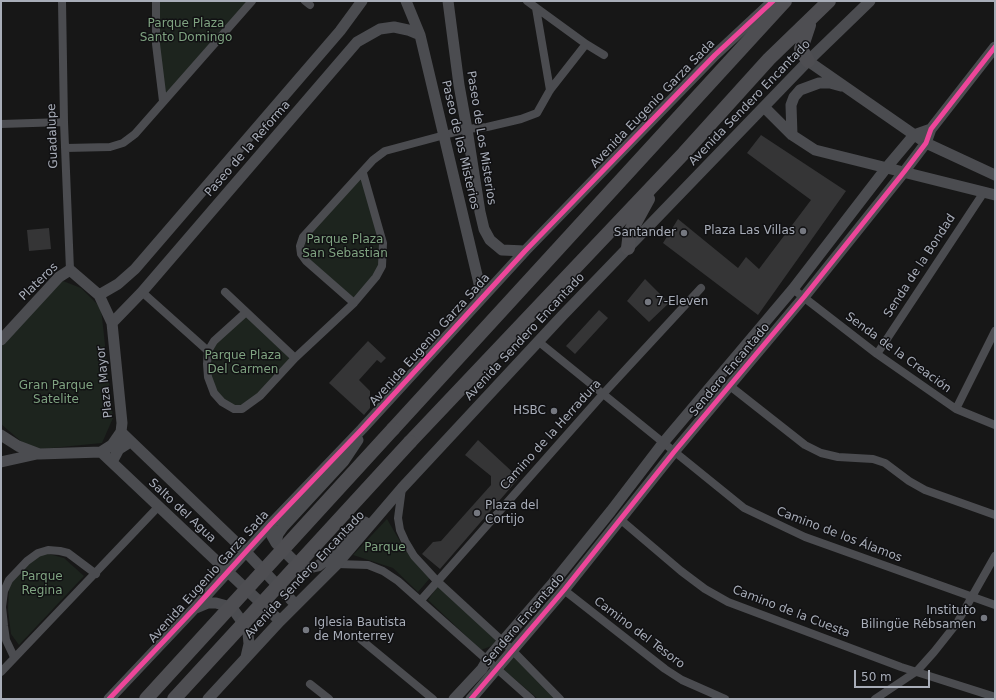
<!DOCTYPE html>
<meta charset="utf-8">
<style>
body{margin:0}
#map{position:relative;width:996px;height:700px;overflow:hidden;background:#171717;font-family:"DejaVu Sans",sans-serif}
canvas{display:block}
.frame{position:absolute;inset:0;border:2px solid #a8adb8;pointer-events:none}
.scale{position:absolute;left:854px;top:670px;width:76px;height:18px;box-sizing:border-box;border:2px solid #a8adb8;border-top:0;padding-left:5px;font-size:12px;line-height:14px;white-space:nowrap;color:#a8adb8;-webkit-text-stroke:3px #111113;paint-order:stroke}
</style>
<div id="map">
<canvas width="996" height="700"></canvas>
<div class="frame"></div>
<div class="scale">50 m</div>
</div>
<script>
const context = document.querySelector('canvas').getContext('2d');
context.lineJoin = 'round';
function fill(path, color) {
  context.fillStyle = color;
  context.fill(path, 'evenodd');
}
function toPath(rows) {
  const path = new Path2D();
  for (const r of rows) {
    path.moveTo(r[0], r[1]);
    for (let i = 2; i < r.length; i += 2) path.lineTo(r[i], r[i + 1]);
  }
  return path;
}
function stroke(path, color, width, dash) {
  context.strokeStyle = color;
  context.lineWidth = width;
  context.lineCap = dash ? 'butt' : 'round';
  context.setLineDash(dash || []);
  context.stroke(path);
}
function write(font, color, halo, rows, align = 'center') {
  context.font = font + ' "DejaVu Sans",sans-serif';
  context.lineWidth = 3;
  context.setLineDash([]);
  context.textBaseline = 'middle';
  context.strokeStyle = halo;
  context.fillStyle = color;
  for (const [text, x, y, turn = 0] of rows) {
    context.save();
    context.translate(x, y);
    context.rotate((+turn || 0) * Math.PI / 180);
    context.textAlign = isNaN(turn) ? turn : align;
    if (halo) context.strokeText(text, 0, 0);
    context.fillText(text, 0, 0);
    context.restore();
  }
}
fill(toPath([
 [156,1,252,1,163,101],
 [363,173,383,243,382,266,354,303,306,261,303,237],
 [58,279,81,288,101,308,113,418,102,443,31,450,1,424,1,347],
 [245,313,295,358,260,396,234,409,214,393,208,351],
 [387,519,401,543,430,578,418,592,393,568,353,555],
 [45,553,64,558,84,576,19,645,11,634,8,610,9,585,28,562],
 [438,586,499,643,481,650,428,600],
 [514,656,556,699,538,699,504,670,506,665]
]), '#1d241e');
fill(toPath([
 [761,135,846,191,758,315,663,243,678,219,738,268,746,257,759,269,811,200,747,153],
 [49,228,51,249,29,251,27,230],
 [645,279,669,303,649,322,627,301],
 [599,310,608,318,575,354,566,346],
 [368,341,386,358,381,363,377,360,359,380,370,391,370,408,364,415,329,383],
 [478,440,519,478,440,569,422,554,433,542,441,541,491,485,491,476,465,455]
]), '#353536');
stroke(toPath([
 [62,1,64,122,70,270],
 [156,1,156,44,163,101],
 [305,1,310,5],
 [536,8,550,90],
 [586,44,604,55],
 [1,124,64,122],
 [66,148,110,147,123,143,135,134,252,1],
 [793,289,877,354,956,409,995,425],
 [142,292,208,351],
 [225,292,295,358],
 [354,303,306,261,301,254,300,246,303,237,373,160,385,151,467,129,487,127,521,119,537,113,550,90,586,44,527,1],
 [245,313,214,341,208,351,207,364,208,377,214,393,222,402,234,409,242,409,260,396,295,358,354,303,376,277,382,266,383,243,363,173],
 [539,342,744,508,805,537,995,605],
 [877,354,984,192],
 [730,386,805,445,821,453,838,457,873,459,885,463,909,481,925,490,995,515],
 [956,409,995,331],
 [402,488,398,518,400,530,405,541,414,556,437,581,512,650,560,699],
 [621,520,681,571,705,589,728,602,901,667,995,697],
 [337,564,368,565,383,571,398,581,531,699],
 [564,590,665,669,682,680,725,699],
 [421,600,603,394,701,288],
 [359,638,433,699],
 [14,657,6,640,4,626,2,607,4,591,9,580,27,561,38,553,48,550,60,551,68,553,96,574],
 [1,672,158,507],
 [310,684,329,699],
 [875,699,917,671,934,652,957,623,995,556]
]), '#4b4c50', 8);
stroke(toPath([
 [406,1,420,35,482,296],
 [448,1,459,85,467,129,480,212,484,229,490,240,502,250,525,251],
 [808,61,926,143,995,175],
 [764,107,792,135,815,150,995,195],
 [792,135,791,105,794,97,800,90,819,83,830,83,841,86],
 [99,295,118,284,135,269,340,31,362,1],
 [112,323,142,292,357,42,380,29,394,27,408,30,420,35],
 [1,340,59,277,70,270,99,295,112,323,122,423,121,432,112,445,101,452,39,454,18,446,1,435],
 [121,432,246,552,296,605],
 [101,452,280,621],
 [1,462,37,454],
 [112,462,119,449,130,442],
 [271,524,272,536,276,543,294,561,301,566,309,568,318,566,326,560,365,522],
 [276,543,278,534,283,527,344,461,358,440],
 [196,608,208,603,216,603,227,606,235,612,243,623,248,633,249,644,246,657],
 [109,699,195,608,271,524,362,429,525,251,715,55,773,1],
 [208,699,280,621,337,564,402,488,562,316,808,61,870,1],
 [454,699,482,669,489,657,553,583,611,511,663,443,793,289,887,167,914,135,931,129],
 [471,699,564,590,674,452,804,297,904,172,926,143,931,129,995,47]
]), '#4b4c50', 11);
stroke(toPath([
 [808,61,801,49,809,25],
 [628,248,630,232,648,199],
 [393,429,785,1],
 [410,442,684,153,769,59,829,1]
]), '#4e4e52', 14);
stroke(toPath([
 [146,699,393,429],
 [174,699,410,442]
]), '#4e4e52', 14);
stroke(toPath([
 [109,699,195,608,271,524,362,429,525,251,715,55,773,1],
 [471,699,564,590,674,452,804,297,904,172,926,143,931,129,995,47]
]), '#ed469a', 5);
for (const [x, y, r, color] of [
 [803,231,4,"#757880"],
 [684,233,4,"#757880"],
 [648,302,4,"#757880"],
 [554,411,4,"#757880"],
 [477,513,4,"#757880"],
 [984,618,4,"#757880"],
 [306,630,4,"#757880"]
]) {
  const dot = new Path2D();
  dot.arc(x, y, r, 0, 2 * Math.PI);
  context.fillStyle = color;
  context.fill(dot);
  stroke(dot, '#111113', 1.5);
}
write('12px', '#7fa381', '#111113', [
 ["Parque Plaza",186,24],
 ["Santo Domingo",186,38],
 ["Parque Plaza",345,240],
 ["San Sebastian",345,254],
 ["Parque Plaza",243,356],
 ["Del Carmen",243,370],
 ["Gran Parque",56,386],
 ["Satelite",56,400],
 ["Parque",385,548],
 ["Parque",42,577],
 ["Regina",42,591]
]);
write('12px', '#a8adb8', '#111113', [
 ["Avenida Sendero Encantado",750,103,-46],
 ["Avenida Eugenio Garza Sada",653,104,-46],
 ["Guadalupe",53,136,-92],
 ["Paseo de Los Misterios",481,138,81],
 ["Paseo de los Misterios",460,145,77],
 ["Paseo de la Reforma",248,149,-49],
 ["Senda de la Bondad",920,266,-57],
 ["Plateros",39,282,-44],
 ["Avenida Sendero Encantado",525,337,-47],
 ["Avenida Eugenio Garza Sada",430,340,-48],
 ["Senda de la Creación",898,353,36],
 ["Sendero Encantado",730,370,-50],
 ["Plaza Mayor",105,382,-96],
 ["Camino de la Herradura",551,435,-48],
 ["Salto del Agua",182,511,43],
 ["Camino de los Álamos",839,535,21],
 ["Avenida Sendero Encantado",305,575,-47],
 ["Avenida Eugenio Garza Sada",209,577,-48],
 ["Camino de la Cuesta",791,612,21],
 ["Sendero Encantado",524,620,-49],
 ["Camino del Tesoro",639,633,37]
]);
write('12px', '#a8adb8', '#111113', [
 ["Plaza Las Villas",795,231],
 ["Santander",676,233],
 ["7-Eleven",656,302,"left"],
 ["HSBC",546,411],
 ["Plaza del",485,506,"left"],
 ["Cortijo",485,520,"left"],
 ["Instituto",976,611],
 ["Bilingüe Rébsamen",976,625],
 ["Iglesia Bautista",314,623,"left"],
 ["de Monterrey",314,637,"left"]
], 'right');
</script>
